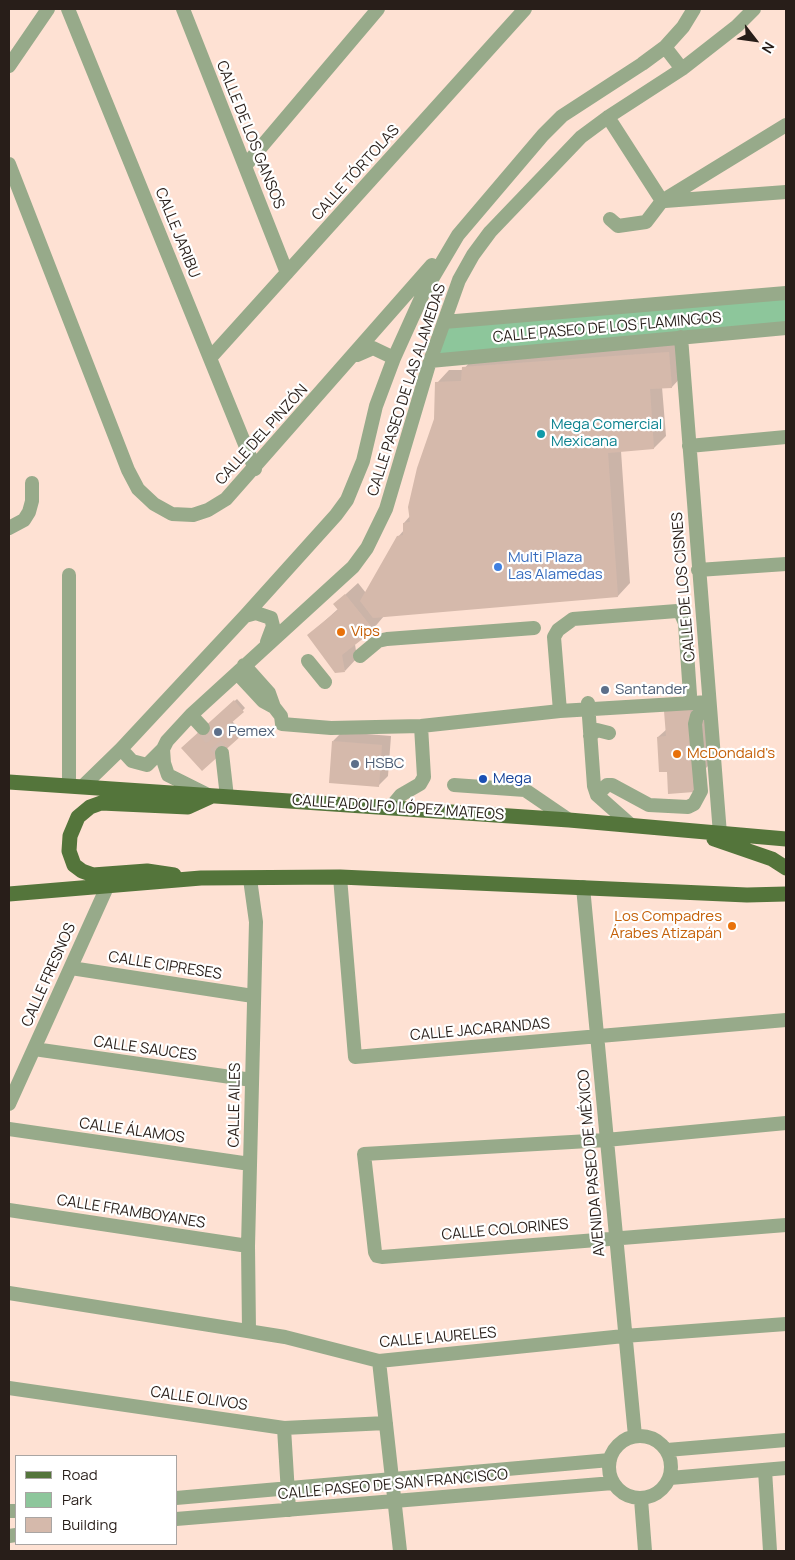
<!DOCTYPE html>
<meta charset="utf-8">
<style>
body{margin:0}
#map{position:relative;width:795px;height:1560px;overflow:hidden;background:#fee1d3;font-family:Manrope,sans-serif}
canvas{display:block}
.frame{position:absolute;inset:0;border:10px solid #281e19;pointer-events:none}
.legend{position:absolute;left:15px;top:1455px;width:162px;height:90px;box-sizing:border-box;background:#fff;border:1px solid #a9a5a3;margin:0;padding:6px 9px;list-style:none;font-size:15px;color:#281e19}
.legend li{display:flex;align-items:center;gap:10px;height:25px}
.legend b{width:25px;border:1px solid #a9a5a3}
.north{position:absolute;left:730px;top:15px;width:50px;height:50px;-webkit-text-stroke:4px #fff;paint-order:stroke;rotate:120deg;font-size:14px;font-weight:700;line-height:20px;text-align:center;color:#281e19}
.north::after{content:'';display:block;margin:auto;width:18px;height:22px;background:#281e19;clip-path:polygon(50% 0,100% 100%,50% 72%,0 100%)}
</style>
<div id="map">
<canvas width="795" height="1560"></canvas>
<div class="frame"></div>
<ul class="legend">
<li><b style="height:6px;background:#54753b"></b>Road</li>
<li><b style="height:14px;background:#8dc69b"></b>Park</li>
<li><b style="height:14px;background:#d5b9ab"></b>Building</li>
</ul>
<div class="north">N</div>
</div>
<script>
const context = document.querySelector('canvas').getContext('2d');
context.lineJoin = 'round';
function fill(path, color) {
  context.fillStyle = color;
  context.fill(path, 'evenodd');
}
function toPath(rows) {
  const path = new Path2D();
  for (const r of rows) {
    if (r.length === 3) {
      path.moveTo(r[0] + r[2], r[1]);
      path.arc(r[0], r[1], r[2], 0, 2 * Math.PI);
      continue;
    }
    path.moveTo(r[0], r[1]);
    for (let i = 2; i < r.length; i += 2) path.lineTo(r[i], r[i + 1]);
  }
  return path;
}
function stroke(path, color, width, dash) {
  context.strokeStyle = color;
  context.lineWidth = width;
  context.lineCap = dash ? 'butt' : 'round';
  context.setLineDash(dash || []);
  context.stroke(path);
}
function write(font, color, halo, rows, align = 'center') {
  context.font = font + ' Manrope,sans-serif';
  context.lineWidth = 4.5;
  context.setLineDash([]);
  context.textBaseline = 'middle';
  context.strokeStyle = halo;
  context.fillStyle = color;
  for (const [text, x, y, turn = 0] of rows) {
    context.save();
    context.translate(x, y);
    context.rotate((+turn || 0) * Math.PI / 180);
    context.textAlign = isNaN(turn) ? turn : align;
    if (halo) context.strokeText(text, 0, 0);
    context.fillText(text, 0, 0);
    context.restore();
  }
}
fill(toPath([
 [786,293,786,328,430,361,444,322]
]), '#8dc69b');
fill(toPath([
 [681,340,684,374,672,387,662,387,666,436,654,448,621,451,630,583,618,596,384,616,373,629,355,644,357,658,345,671,309,635,338,609,335,604,358,583,366,593,398,537,404,530,404,523,410,516,435,419,437,383,449,370,463,370,476,355],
 [703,697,704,720,707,720,709,765,705,769,706,778,693,791,668,770,658,737],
 [237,699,245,708,232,721,243,733,202,769,183,748],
 [342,732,391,736,388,776,378,786,333,741]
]), '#0003');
fill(toPath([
 [669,352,672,388,650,389,654,449,608,453,618,597,373,618,360,601,397,536,403,535,403,523,410,522,408,507,417,468,434,419,435,382,461,381,462,367],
 [345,594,374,630,342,655,345,672,335,673,307,635,338,610,333,604],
 [234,700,244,712,230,724,241,736,202,771,181,748],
 [690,709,697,779,693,779,694,792,668,794,667,772,659,772,657,737,666,736,664,711],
 [332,741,382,745,379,787,329,783]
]), '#d5b9ab');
stroke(toPath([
 [203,728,222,753]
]), '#d3baae', 14, [14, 7]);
stroke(toPath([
 [68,9,255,469],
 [183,9,287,273],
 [665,47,682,69],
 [9,66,48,9],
 [608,117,662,201],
 [9,164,128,470,138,489,154,504,172,514,193,515,208,510,226,499,432,265],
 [245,166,378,9],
 [665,201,786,192],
 [610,219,618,226,646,222,662,201,786,125],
 [444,322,786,293],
 [681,337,720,834],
 [357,355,373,348,394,358],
 [210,358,525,9],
 [430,361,786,328],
 [689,446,786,437],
 [9,528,24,520,29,512,32,501,32,483],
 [698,570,786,564],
 [69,575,69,786],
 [245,616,256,613,271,618,273,626,267,642],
 [360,656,378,641,387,639,534,628],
 [308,661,325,682],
 [244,665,269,693,274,707,281,716,282,724,331,728,421,726,560,711,709,702],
 [237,673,263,701,274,707],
 [588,703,594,786,597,795,632,826],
 [560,711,554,637,558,630,573,619,677,611,681,614,685,623,690,695],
 [191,715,203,728],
 [590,736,597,730,609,733],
 [121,749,132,761,147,765,163,749],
 [222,753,227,797],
 [454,785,525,790,569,820],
 [83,786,121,749,245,616,336,515,347,500,363,461,376,406,394,358,422,296,458,235,543,135,562,116,642,64,665,47,683,27,694,9],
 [208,795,168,775,164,763,163,749,167,741,191,715,353,567,367,548,386,509,430,361,459,280,473,255,490,232,581,137,608,117,682,69,737,26,754,9],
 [597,795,607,785,612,785,649,805,688,807,694,804,701,791,695,724,697,716,703,712,710,712],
 [391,807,401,795,420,784,424,777,421,726],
 [340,877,355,1057,786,1020],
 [583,887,635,1436],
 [71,968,253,996],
 [34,1049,252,1080],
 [9,1104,107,887],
 [786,1123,606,1140,364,1154,375,1252,377,1256,382,1257,786,1225],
 [9,1129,250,1164],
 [9,1210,248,1246],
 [9,1293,285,1337,379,1361,624,1336,786,1324],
 [249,1331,248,1246,256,922,250,879],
 [379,1361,400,1551],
 [9,1388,284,1428,386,1423],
 [284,1428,289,1510],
 [640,1467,31],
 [667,1450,786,1440],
 [765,1470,770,1551],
 [670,1478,786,1468],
 [176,1498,610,1460],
 [641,1499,645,1551],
 [9,1511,16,1511],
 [176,1519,613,1483],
 [9,1536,16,1535]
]), '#97aa8a', 14);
stroke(toPath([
 [9,782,569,820,786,839],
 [714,839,772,859,786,868],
 [174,875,147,871,93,875,82,871,74,865,69,851,70,836,78,817,90,807,101,803,188,807,210,797],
 [9,894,201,878,340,877,747,895,786,894]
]), '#54753b', 15);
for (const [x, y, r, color] of [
 [541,434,5,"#0f9aa8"],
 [498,567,5,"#3f7fe0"],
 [341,632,5,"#e8710a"],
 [605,690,5,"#5c6f8a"],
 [218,732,5,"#5c6f8a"],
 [677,754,5,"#e8710a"],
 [355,764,5,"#5c6f8a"],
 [483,779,5,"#1a4fb4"],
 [732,926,5,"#e8710a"]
]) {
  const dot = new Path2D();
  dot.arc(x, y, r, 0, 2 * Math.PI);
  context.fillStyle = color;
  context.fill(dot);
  stroke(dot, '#fff', 2);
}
write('15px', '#281e19', '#fff', [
 ["CALLE DE LOS GANSOS",250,135,68],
 ["CALLE TÓRTOLAS",356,173,-48],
 ["CALLE JARIBU",177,233,68],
 ["CALLE PASEO DE LOS FLAMINGOS",607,328,-5],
 ["CALLE PASEO DE LAS ALAMEDAS",407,390,-72],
 ["CALLE DEL PINZÓN",262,435,-48],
 ["CALLE DE LOS CISNES",684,587,-95],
 ["CALLE ADOLFO LÓPEZ MATEOS",398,808,4],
 ["CALLE CIPRESES",165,966,9],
 ["CALLE FRESNOS",49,975,-66],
 ["CALLE JACARANDAS",480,1030,-5],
 ["CALLE SAUCES",145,1049,8],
 ["CALLE AILES",235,1105,-89],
 ["CALLE ÁLAMOS",132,1131,8],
 ["AVENIDA PASEO DE MÉXICO",592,1163,-95],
 ["CALLE FRAMBOYANES",131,1212,9],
 ["CALLE COLORINES",505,1230,-5],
 ["CALLE LAURELES",438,1338,-5],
 ["CALLE OLIVOS",199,1399,8],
 ["CALLE PASEO DE SAN FRANCISCO",393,1485,-5]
]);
write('15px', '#0d838f', '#fff', [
 ["Mega Comercial",551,425],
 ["Mexicana",551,442]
], 'left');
write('15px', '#366cbe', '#fff', [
 ["Multi Plaza",508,558],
 ["Las Alamedas",508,575]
], 'left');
write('15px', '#c56008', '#fff', [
 ["Vips",351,632],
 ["McDondald's",687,754],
 ["Los Compadres",722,917,"right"],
 ["Árabes Atizapán",722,934,"right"]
], 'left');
write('15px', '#4e5e75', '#fff', [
 ["Santander",615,690],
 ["Pemex",228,732],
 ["HSBC",365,764]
], 'left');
write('15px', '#164399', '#fff', [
 ["Mega",493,779]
], 'left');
</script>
